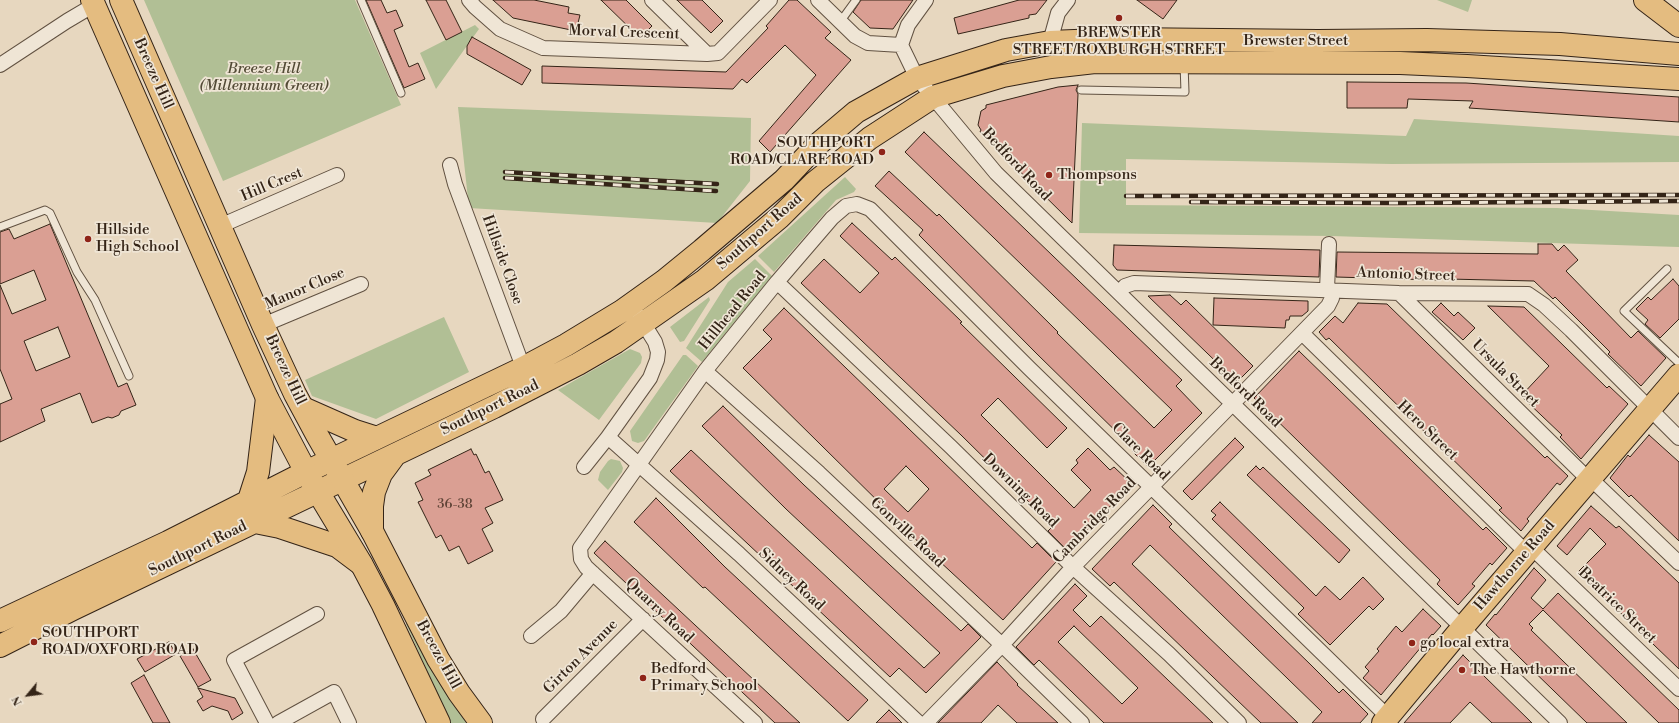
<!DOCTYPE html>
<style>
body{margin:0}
#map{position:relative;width:1679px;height:723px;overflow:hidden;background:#e7d7bf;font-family:"Libre Bodoni",serif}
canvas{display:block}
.north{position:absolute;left:8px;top:675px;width:40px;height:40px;-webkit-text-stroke:3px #efe5d5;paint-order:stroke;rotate:241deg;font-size:11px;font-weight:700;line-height:16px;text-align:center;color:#342417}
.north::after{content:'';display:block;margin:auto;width:14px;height:18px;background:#342417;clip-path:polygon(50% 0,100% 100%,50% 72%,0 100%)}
</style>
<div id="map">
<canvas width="1679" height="723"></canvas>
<div class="north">N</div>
</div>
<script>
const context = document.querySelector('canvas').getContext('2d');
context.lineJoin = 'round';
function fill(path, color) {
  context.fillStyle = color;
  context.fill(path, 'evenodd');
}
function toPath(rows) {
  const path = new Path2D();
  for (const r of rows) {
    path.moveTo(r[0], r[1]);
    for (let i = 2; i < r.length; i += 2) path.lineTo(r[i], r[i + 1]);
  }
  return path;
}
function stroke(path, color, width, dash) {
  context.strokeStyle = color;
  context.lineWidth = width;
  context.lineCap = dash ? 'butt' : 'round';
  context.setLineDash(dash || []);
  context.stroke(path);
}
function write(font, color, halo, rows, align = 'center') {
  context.font = font + ' "Libre Bodoni",serif';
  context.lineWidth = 3.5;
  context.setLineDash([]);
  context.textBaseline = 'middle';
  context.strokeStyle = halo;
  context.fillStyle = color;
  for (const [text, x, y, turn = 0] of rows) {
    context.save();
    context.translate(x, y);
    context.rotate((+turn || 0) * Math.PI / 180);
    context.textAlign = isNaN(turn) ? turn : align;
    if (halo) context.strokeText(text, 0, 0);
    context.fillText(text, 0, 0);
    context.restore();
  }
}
fill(toPath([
 [144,0,355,0,401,105,223,181],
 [1437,0,1472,0,1468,12],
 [475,25,479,29,436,89,420,53],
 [458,107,751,118,750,181,717,223,469,208],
 [1414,119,1679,136,1679,162,1392,164,1126,159,1126,205,1557,208,1679,215,1679,247,1331,236,1079,233,1082,123,1406,136],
 [845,177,856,189,854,192,836,200,774,272,758,256],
 [755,259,772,276,702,362,686,348,728,282],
 [709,297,710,300,684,341,680,342,670,327],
 [444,317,469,372,376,419,312,396,305,380],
 [630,349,640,353,642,357,641,363,599,420,558,390],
 [683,355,686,355,698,366,644,441,638,443,632,441,630,431],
 [611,459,620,461,623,468,622,472,608,490,598,480,600,472,608,461],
 [407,623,420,647,466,723,451,723,406,624]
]), '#b1bf95');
const building = toPath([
 [366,0,381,0,387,13,396,10,403,26,394,30,409,67,418,63,425,79,404,88,366,0],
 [426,0,446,0,462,32,446,40,426,0],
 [493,0,534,0,569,7,568,13,580,15,576,31,513,18,493,0],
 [601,0,626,0,652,26,640,38,601,0],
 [677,0,702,0,723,21,711,33,677,0],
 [789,0,797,0,831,32,825,38,851,60,770,152,759,141,816,75,785,45,747,83,742,79,733,89,542,83,542,66,726,72,768,28,766,26,789,0],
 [861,0,913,0,893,29,870,28,853,12,861,0],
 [1019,0,1047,0,1036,14,1029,15,1029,18,958,34,954,18,1019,0],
 [1137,0,1177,0,1163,19,1137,0],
 [472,37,531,70,522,85,467,54,467,46,472,37],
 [1347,82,1466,83,1679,97,1679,122,1469,108,1473,101,1408,99,1407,108,1347,108,1347,82],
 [1078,85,1076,90,1078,94,1072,223,980,132,981,130,978,125,981,111,986,108,986,105,1058,87,1078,85],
 [924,132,1182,380,1176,386,1202,413,1148,467,1132,451,1134,449,1037,354,919,235,923,230,875,186,889,171,937,216,939,214,1058,332,1057,333,1154,428,1172,410,905,152,924,132],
 [852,223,892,260,895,257,962,322,960,323,1067,428,1047,448,998,398,981,415,1074,508,1091,490,1071,470,1078,463,1076,460,1088,448,1110,470,1114,467,1132,484,1067,550,1048,531,1053,526,1032,505,961,435,801,283,824,259,860,293,879,273,840,236,852,223],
 [50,224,118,387,127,383,136,405,121,411,119,415,112,418,108,417,92,423,80,393,41,409,45,421,0,442,0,404,12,399,0,369,0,285,12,314,46,300,34,270,0,284,0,232,9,229,14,239,50,224],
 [58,327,70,357,36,371,24,341,58,327],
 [1538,244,1552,244,1558,251,1564,245,1578,260,1566,271,1631,338,1638,331,1666,358,1641,386,1608,354,1610,352,1555,297,1553,299,1534,281,1448,279,1436,280,1336,277,1337,252,1538,254,1538,244],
 [1114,245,1320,250,1319,277,1117,270,1113,265,1114,245],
 [1673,279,1679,286,1679,319,1660,338,1645,324,1648,320,1636,309,1648,297,1651,300,1673,279],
 [1170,295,1181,305,1186,300,1253,366,1237,382,1148,296,1170,295],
 [1214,298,1308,301,1308,311,1302,316,1290,316,1289,320,1286,320,1285,328,1213,325,1214,298],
 [1358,303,1387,304,1545,458,1547,456,1568,476,1560,485,1557,483,1527,519,1529,521,1521,531,1499,510,1502,508,1485,491,1329,338,1326,340,1319,332,1335,316,1343,323,1358,303],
 [1441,303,1454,316,1458,312,1475,328,1463,340,1432,312,1441,303],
 [1488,306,1524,307,1607,388,1609,386,1628,404,1581,459,1560,437,1562,435,1521,396,1549,366,1488,306],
 [784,308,1032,548,1037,543,1056,562,1003,620,898,523,899,522,743,368,772,339,763,330,784,308],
 [906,466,929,489,908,512,884,489,906,466],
 [1299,351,1483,530,1486,527,1507,548,1492,565,1490,563,1472,584,1475,586,1458,605,1437,584,1440,580,1254,398,1299,351],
 [723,406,804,485,961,631,968,624,981,637,926,693,899,668,890,677,670,471,691,450,924,668,940,653,786,509,702,426,723,406],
 [1649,435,1679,462,1679,541,1631,495,1629,497,1610,478,1628,455,1630,457,1649,435],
 [1235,438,1244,447,1192,500,1183,491,1235,438],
 [471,449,474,455,476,454,485,473,489,471,503,500,485,508,493,523,482,529,493,551,468,564,459,546,449,551,441,535,436,538,418,502,423,500,415,483,431,475,428,470,471,449],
 [1256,466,1260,470,1263,467,1350,550,1339,563,1247,475,1256,466],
 [656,498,725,567,868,700,848,721,705,587,703,588,634,522,656,498],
 [1220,502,1316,596,1325,586,1340,600,1363,577,1384,599,1373,610,1369,606,1330,645,1298,614,1304,608,1212,519,1216,515,1211,511,1220,502],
 [1153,505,1172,524,1169,527,1311,665,1339,693,1343,689,1368,714,1360,723,1312,723,1322,712,1150,545,1132,564,1298,723,1261,723,1114,582,1110,586,1092,569,1153,505],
 [1591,506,1616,528,1619,526,1679,583,1679,669,1578,572,1606,544,1590,528,1567,555,1557,546,1591,506],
 [605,541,800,723,775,723,594,553,605,541],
 [1534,568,1546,580,1531,598,1543,609,1558,593,1679,710,1679,723,1659,723,1543,610,1529,624,1533,628,1531,630,1627,723,1587,723,1486,625,1495,614,1496,615,1534,568],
 [1075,584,1087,596,1073,610,1090,627,1101,616,1213,723,1104,723,1039,660,1034,665,1016,647,1075,584],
 [1074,626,1138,688,1122,704,1058,642,1074,626],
 [1423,609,1441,626,1433,635,1432,634,1381,695,1363,678,1369,671,1365,667,1379,651,1377,649,1396,626,1402,632,1423,609],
 [169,642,176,654,145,672,137,659,169,642],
 [193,649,211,680,198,687,180,656,193,649],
 [1463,655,1483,675,1532,723,1492,723,1470,702,1450,723,1404,723,1463,655],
 [997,662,1018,684,1017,685,1058,723,1017,723,998,705,981,723,938,723,997,662],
 [144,675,170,723,153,723,131,683,144,675],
 [198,688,235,698,243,713,232,720,228,711,212,706,203,711,197,701,203,697,198,688],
 [889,710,902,723,876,723,889,710]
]);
fill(building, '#da9f93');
stroke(building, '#342417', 1);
const lane = toPath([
 [361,0,401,93],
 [840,22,856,0],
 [1081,90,1185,92,1184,64],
 [0,227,45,210,50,213,77,272,95,300,129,376],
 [1667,269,1624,311,1679,363]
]);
const street = toPath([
 [469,0,475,7,500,29,543,48,707,54,718,53,770,0],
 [652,0,707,54],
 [818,0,855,36,868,43,901,45],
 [926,0,908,25,901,45,917,78,996,173,1560,723],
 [1050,42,1058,13,1068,0],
 [0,65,67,21,94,5],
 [450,165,455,184,526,375],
 [220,226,337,175],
 [777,282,951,447,1073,567,1169,654,1239,723],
 [1327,289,1329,244],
 [1119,293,1125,286,1134,283,1399,293,1528,294,1544,305,1571,330,1679,438],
 [1399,293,1588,479],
 [639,316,655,342,658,352,657,360,650,378,608,437,739,554,919,723],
 [263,325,361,284],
 [1302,333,1527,553],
 [705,371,819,473,1002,645,1082,723],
 [584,467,608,437],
 [1590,478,1679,563],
 [1532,548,1679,689],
 [531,636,561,611,593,573],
 [543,719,643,619],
 [267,723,234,660,317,614],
 [278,723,334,692,349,723],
 [755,723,586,567,581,559,580,548,705,371,777,282,832,218,846,206,857,204,870,209,1029,368,1388,717],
 [926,723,1002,645,1073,567,1328,306,1332,298,1332,290]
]);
const primary = toPath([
 [1645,0,1679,26],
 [303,408,355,431,377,438],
 [249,500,258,472,267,398],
 [255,522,280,527,337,546,361,564],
 [372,531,372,506,374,492,381,474,395,455],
 [0,621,168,542,306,472,523,368,566,345,622,311,664,281,702,250,784,180,817,145,856,112,917,78,1006,50,1050,42,1123,39,1318,41,1427,40,1560,44,1679,54],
 [0,646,73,609,494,407,578,364,616,342,705,280,780,217,815,182,870,138,933,97,1003,76,1051,67,1095,62,1400,63,1467,66,1679,79],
 [1383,723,1462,628,1679,375]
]);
const highway = toPath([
 [92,0,267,398,306,472,362,565,383,605,439,723],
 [121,0,263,325,295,394,317,435,372,531,438,659,459,693,481,723]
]);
stroke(lane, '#615141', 9);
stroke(street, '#615141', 16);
stroke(primary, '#342417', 24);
stroke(highway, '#342417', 24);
stroke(lane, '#efe5d5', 7);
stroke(street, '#efe5d5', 14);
stroke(primary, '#e4bc80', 22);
stroke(highway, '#e4bc80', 22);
const rail = toPath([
 [505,172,717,184],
 [505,178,716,191],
 [1126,196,1679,195],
 [1191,202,1395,203,1679,201]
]);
stroke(rail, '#342417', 4.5);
stroke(rail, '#efe5d5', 3, [9]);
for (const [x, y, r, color] of [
 [1119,18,4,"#8f2418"],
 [882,152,4,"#8f2418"],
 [1049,175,4,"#8f2418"],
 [88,239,4,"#8f2418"],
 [34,642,4,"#8f2418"],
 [1412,643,4,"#8f2418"],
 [1462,670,4,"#8f2418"],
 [643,678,4,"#8f2418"]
]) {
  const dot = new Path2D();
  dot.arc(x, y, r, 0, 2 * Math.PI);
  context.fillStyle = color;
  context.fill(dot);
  stroke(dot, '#efe5d5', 1.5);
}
write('13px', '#5e4336', null, [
 ["36-38",455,505]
]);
write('15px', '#342417', '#efe5d5', [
 ["Morval Crescent",624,33,2],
 ["Brewster Street",1296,41],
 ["Breeze Hill",153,74,66],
 ["Bedford Road",1016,165,47],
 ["Hill Crest",272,185,-23],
 ["Southport Road",760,232,-41],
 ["Hillside Close",502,260,70],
 ["Antonio Street",1406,275,2],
 ["Manor Close",305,289,-23],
 ["Hillhead Road",733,311,-51],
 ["Breeze Hill",285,370,65],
 ["Ursula Street",1505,374,45],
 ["Bedford Road",1245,393,44],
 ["Southport Road",490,408,-26],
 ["Hero Street",1427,431,44],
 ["Clare Road",1140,452,45],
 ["Downing Road",1020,491,44],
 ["Cambridge Road",1095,521,-46],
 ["Gonville Road",907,533,43],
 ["Southport Road",198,549,-26],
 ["Hawthorne Road",1515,566,-49],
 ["Sidney Road",791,580,43],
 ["Beatrice Street",1617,606,44],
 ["Quarry Road",659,611,43],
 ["Breeze Hill",438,655,61],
 ["Girton Avenue",581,657,-45]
]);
write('15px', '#342417', '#efe5d5', [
 ["BREWSTER",1119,33,"center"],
 ["STREET/ROXBURGH STREET",1119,50,"center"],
 ["SOUTHPORT",874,143,"right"],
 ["ROAD/CLARE ROAD",874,160,"right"],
 ["Thompsons",1057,175],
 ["Hillside",96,230],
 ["High School",96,247],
 ["SOUTHPORT",42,633],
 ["ROAD/OXFORD ROAD",42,650],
 ["go local extra",1420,643],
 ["Bedford",651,669],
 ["Primary School",651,686],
 ["The Hawthorne",1470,670]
], 'left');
write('italic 15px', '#534b36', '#efe5d5', [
 ["Breeze Hill",264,69],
 ["(Millennium Green)",264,86]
]);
</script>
